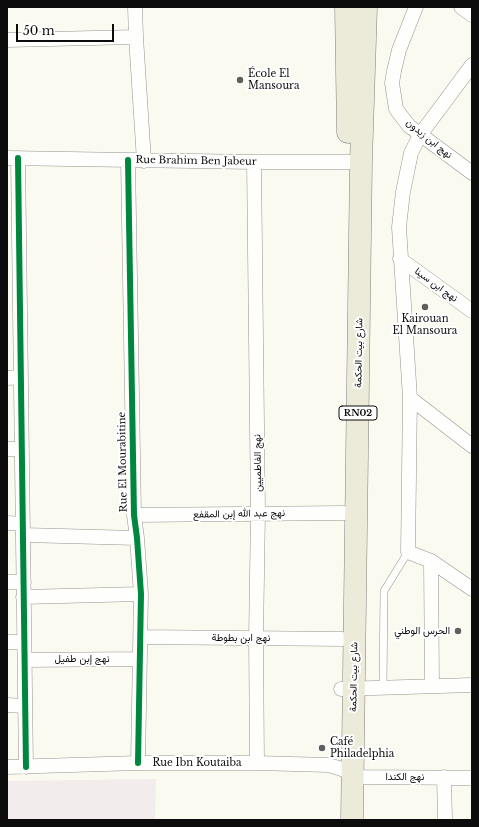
<!DOCTYPE html>
<meta charset="utf-8">
<style>
body{margin:0}
#map{position:relative;width:479px;height:827px;overflow:hidden;background:#fbfaf0;font-family:"Libre Baskerville",serif}
canvas{display:block}
.frame{position:absolute;inset:0;border:8px solid #0c0c0c;pointer-events:none}
.scale{position:absolute;left:16px;top:24px;width:98px;height:18px;box-sizing:border-box;border:2px solid #0c0c0c;border-top:0;padding-left:5px;font-size:12px;line-height:14px;white-space:nowrap;color:#0c0c0c;-webkit-text-stroke:3px #fff;paint-order:stroke}
</style>
<div id="map">
<canvas width="479" height="827"></canvas>
<div class="frame"></div>
<div class="scale">50 m</div>
</div>
<script>
const context = document.querySelector('canvas').getContext('2d');
context.lineJoin = 'round';
function fill(path, color) {
  context.fillStyle = color;
  context.fill(path, 'evenodd');
}
function toPath(rows) {
  const path = new Path2D();
  for (const r of rows) {
    path.moveTo(r[0], r[1]);
    for (let i = 2; i < r.length; i += 2) path.lineTo(r[i], r[i + 1]);
  }
  return path;
}
function stroke(path, color, width, dash) {
  context.strokeStyle = color;
  context.lineWidth = width;
  context.lineCap = dash ? 'butt' : 'round';
  context.setLineDash(dash || []);
  context.stroke(path);
}
function write(font, color, halo, rows, align = 'center') {
  context.font = font + ' "Libre Baskerville",Vazirmatn,serif';
  context.lineWidth = 4;
  context.setLineDash([]);
  context.textBaseline = 'middle';
  context.strokeStyle = halo;
  context.fillStyle = color;
  for (const [text, x, y, turn = 0] of rows) {
    context.save();
    context.translate(x, y);
    context.rotate((+turn || 0) * Math.PI / 180);
    context.textAlign = isNaN(turn) ? turn : align;
    if (halo) context.strokeText(text, 0, 0);
    context.fillText(text, 0, 0);
    context.restore();
  }
}
fill(toPath([
 [156,779,155,820,7,820,7,781]
]), '#f2eced');
const lane = toPath([
 [383,687,384,591,408,552]
]);
const street = toPath([
 [135,7,136,37,144,161],
 [416,7,399,50,394,71,392,83,396,109,409,126,472,173],
 [461,7,472,15],
 [7,40,136,37],
 [472,65,420,135,411,153,403,192,399,227,410,398,408,552,431,561,472,589],
 [7,158,254,162,361,162],
 [18,158,26,767],
 [128,160,134,515,137,538,141,594,138,763],
 [254,162,258,513,256,638,257,763],
 [400,259,472,311],
 [7,378,21,377],
 [410,398,472,446],
 [7,449,21,449],
 [134,515,344,513],
 [7,523,23,524],
 [24,535,137,538],
 [431,561,432,686],
 [7,582,24,582],
 [23,597,141,594],
 [141,637,342,639],
 [7,642,24,642],
 [25,660,140,659],
 [341,689,472,685],
 [7,705,24,706],
 [7,767,138,763,257,763,328,765,339,768,361,777,472,778],
 [444,777,445,820]
]);
const primary = toPath([
 [346,7,348,132],
 [352,820,361,162,366,7]
]);
stroke(lane, '#94938f', 8);
stroke(street, '#94938f', 15);
stroke(primary, '#81807c', 23);
stroke(lane, '#fefefd', 7);
stroke(street, '#fefefd', 14);
stroke(primary, '#ecead8', 22);
stroke(toPath([
 [18,158,26,767],
 [128,160,134,515,137,538,141,594,138,763]
]), '#00873e', 6);
for (const [x, y, r, color] of [
 [240,80,4,"#605f5c"],
 [425,307,4,"#605f5c"],
 [458,631,4,"#605f5c"],
 [322,748,4,"#605f5c"]
]) {
  const dot = new Path2D();
  dot.arc(x, y, r, 0, 2 * Math.PI);
  context.fillStyle = color;
  context.fill(dot);
  stroke(dot, '#fff', 1.5);
}
for (const [x, y, w] of [
 [358,413,38]
]) {
  const box = new Path2D();
  box.roundRect(x - w / 2, y - 7, w, 14, 3);
  context.fillStyle = '#fff';
  context.fill(box);
  stroke(box, '#0c0c0c', 1);
}
write('bold 9px', '#0c0c0c', null, [
 ["RN02",358,413]
]);
write('10px', '#0c0c0c', '#fff', [
 ["École El",248,74],
 ["Mansoura",248,86],
 ["Kairouan",425,319,"center"],
 ["El Mansoura",425,331,"center"],
 ["الحرس الوطني",450,631,"right"],
 ["Café",330,742],
 ["Philadelphia",330,754]
], 'left');
write('10px', '#0c0c0c', '#fff', [
 ["نهج ابن زيدون",429,139,39],
 ["Rue Brahim Ben Jabeur",196,161,1],
 ["نهج ابن سينا",436,285,36],
 ["شارع بيت الحكمة",359,353,-89],
 ["Rue El Mourabitine",123,462,-91],
 ["نهج الفاطميين",258,463,-91],
 ["نهج عبد الله إبن المقفع",239,514,-1],
 ["نهج ابن بطوطة",241,638],
 ["نهج إبن طفيل",82,659],
 ["شارع بيت الحكمة",354,677,-89],
 ["Rue Ibn Koutaiba",197,763],
 ["نهج الكندا",405,777]
]);
</script>
